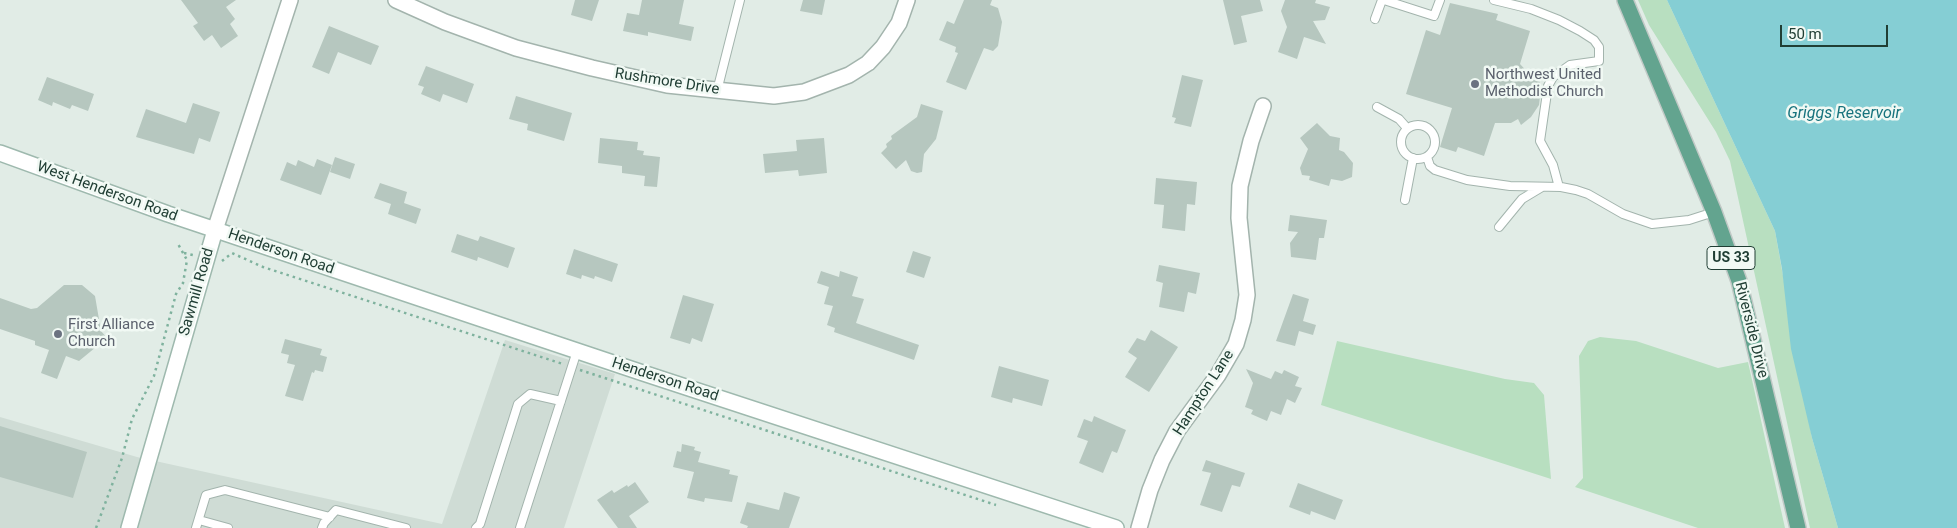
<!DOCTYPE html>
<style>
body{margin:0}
#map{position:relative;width:1957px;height:528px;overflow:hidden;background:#e1ece6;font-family:Roboto,sans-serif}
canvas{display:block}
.scale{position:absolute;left:1780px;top:25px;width:108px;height:22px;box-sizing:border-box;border:2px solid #203e34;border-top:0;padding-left:6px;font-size:15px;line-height:18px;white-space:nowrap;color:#203e34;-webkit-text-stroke:4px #f1f9f4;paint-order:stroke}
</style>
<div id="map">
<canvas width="1957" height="528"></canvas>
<div class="scale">50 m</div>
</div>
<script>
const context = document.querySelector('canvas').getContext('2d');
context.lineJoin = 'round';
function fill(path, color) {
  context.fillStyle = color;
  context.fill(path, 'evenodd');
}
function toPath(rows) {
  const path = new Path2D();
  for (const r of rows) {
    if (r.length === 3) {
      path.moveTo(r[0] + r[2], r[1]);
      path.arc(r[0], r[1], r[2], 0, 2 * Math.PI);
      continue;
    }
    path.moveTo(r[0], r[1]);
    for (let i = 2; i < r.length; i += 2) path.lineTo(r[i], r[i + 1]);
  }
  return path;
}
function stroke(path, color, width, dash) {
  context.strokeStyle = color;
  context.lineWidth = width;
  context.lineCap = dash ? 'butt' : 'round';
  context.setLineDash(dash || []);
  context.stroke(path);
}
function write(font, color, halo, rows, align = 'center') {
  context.font = font + ' Roboto,sans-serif';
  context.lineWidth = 5;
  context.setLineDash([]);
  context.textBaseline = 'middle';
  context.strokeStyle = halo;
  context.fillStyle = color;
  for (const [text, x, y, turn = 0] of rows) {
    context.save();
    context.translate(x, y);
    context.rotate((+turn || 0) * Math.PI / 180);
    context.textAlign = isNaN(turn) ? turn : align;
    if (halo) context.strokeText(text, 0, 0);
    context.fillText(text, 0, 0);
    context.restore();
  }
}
fill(toPath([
 [505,340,615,374,564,528,0,528,0,417,137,457,442,524]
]), '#cfdcd5');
fill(toPath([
 [1638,0,1667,0,1775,231,1812,438,1838,528,1810,528,1730,161,1716,132,1649,25],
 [1600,337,1636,341,1718,368,1748,362,1785,528,1698,528,1575,487,1583,478,1579,356,1588,341],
 [1337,341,1505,379,1534,383,1544,395,1551,479,1321,405]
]), '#b8dfc0');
fill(toPath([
 [1667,0,1957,0,1957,528,1838,528,1812,438,1791,349,1782,269,1775,231]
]), '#85ced4');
fill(toPath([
 [181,0,236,0,226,7,235,19,230,24,238,36,221,48,212,35,204,41,193,26,198,23],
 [575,0,599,0,592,21,571,15],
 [642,0,684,0,679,24,694,27,691,41,648,32,648,36,623,31,627,13,639,15],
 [803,0,825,0,822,15,800,11],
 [964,0,992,0,990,5,998,8,1002,22,998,46,993,51,984,48,966,90,946,82,958,53,955,52,956,47,939,40,947,21,954,24],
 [1223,0,1260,0,1263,11,1241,16,1247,42,1234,45],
 [1285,0,1316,0,1315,3,1330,7,1325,20,1313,21,1326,44,1304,37,1297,59,1278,52,1287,27,1281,11],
 [1450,3,1498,14,1496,20,1530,31,1520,64,1533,78,1538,76,1541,88,1539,105,1531,117,1521,125,1518,119,1511,123,1495,123,1484,156,1458,147,1456,152,1440,147,1452,108,1406,94,1426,30,1440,35],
 [329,26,379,46,371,65,338,52,329,74,312,67],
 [426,66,474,84,467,103,443,94,440,102,421,94,424,87,418,85],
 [1182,75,1203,80,1191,127,1174,123,1176,118,1172,117],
 [47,77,94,94,88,111,72,105,70,109,53,102,52,106,38,100],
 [516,96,572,113,564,141,527,130,528,124,509,119],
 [193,103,220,112,210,142,199,138,194,154,136,137,146,109,186,123],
 [921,104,943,111,936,139,924,154,922,172,917,173,911,171,906,160,896,169,881,153,887,147,886,144,892,139,891,136,917,117],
 [1317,123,1330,136,1340,138,1339,150,1344,152,1353,163,1352,177,1342,181,1331,179,1329,186,1309,180,1310,176,1302,175,1300,168,1308,149,1300,138],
 [600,138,638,142,637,150,644,151,643,155,660,157,657,187,644,186,645,176,622,173,622,166,598,163],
 [824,138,827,173,799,176,798,170,765,173,763,154,797,151,796,140],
 [335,157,355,164,350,179,330,172],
 [317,159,332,165,321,195,280,180,287,162,296,166,298,160,314,167],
 [1156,178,1197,182,1195,205,1187,204,1185,231,1162,228,1164,205,1154,204],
 [380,183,407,192,404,203,421,209,416,224,388,214,391,204,374,198],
 [1290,215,1327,220,1324,238,1319,238,1316,260,1291,257,1290,243,1298,232,1288,231],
 [457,234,478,241,480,236,515,248,508,268,478,257,477,261,451,252],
 [574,249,618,264,612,282,595,276,594,279,582,275,581,279,566,274],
 [913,251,931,257,924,278,906,272],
 [1159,265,1200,273,1196,294,1188,292,1184,312,1159,307,1163,283,1156,281],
 [821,271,839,277,840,271,858,277,852,296,864,299,856,323,919,345,914,360,834,332,835,328,827,325,833,306,824,304,829,287,817,283],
 [64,285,82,285,95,296,101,331,107,338,79,361,66,356,57,379,41,373,49,350,35,345,35,341,0,329,0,298,31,309,37,308],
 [1293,294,1309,299,1303,321,1316,325,1313,335,1299,331,1295,346,1276,341],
 [683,295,714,304,702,342,692,338,690,344,670,338],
 [1151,330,1178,347,1149,392,1125,377,1137,358,1128,352,1137,338,1145,341],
 [285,339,322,349,320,355,327,357,323,372,315,370,314,373,312,372,303,401,285,396,295,365,287,363,289,355,281,353],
 [999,366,1049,380,1042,406,1013,398,1012,403,991,397],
 [1246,369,1271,379,1275,371,1282,374,1284,370,1299,377,1295,386,1302,388,1295,403,1287,399,1281,415,1271,411,1267,421,1251,414,1253,410,1245,407,1253,383],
 [1094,416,1126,430,1117,453,1112,451,1103,473,1079,463,1088,441,1077,437,1084,419,1092,422],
 [0,426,87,452,73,498,0,477],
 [682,444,695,447,694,450,701,452,698,462,730,470,729,474,738,476,732,502,705,498,704,502,687,498,694,472,673,467,677,451,681,452],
 [1206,460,1245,473,1240,487,1232,485,1222,512,1200,505,1211,473,1202,471],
 [635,482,649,502,629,516,637,528,618,528,597,500,612,490,614,493,627,485,628,487],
 [1298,483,1343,500,1335,520,1311,511,1310,515,1289,507],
 [784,492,800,497,789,528,747,528,748,526,740,523,747,502,779,510]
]), '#b6c7bf');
const service = toPath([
 [1384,0,1434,16,1440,0],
 [1494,0,1531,9,1559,20,1580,31,1594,40,1599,47,1599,61,1570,65,1553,77,1548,86,1540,141,1553,165,1559,187],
 [1375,19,1382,0],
 [717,91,740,0],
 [1377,107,1399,119,1407,128],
 [1418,142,17],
 [1427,157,1430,166,1435,170,1467,180,1510,186,1561,187,1576,190,1588,194,1623,214,1652,224,1689,220,1714,212],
 [1405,200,1413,158],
 [1499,227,1522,199,1542,187],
 [199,520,228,528],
 [196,528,206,495,225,490,330,517],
 [322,528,324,523,336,510,406,528],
 [476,528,480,524,518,404,530,394,561,401],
 [520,528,577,351]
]);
const minor = toPath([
 [396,0,445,22,516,48,592,68,667,85,774,96,804,92,849,75,868,63,883,47,899,23,907,0],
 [215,230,290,0],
 [1139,528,1150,490,1162,460,1177,431,1218,375,1236,344,1243,320,1247,295,1239,218,1240,186,1251,141,1263,106]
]);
const secondary = toPath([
 [0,153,168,214,643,373,1116,528],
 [129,528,215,230]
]);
const primary = toPath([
 [1625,0,1714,212,1739,281,1798,528]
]);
stroke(service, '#a3b4ad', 10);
stroke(minor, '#a3b4ad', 18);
stroke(secondary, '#9eb9ae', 18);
stroke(primary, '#c1c9c6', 18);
stroke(toPath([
 [184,253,193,255],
 [222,261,232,253,263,267,563,364],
 [580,370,996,505],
 [96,528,122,458,132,419,154,376,176,294,183,283,187,260,178,244]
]), '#7fb29e', 2.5, [2.5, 4]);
stroke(service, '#fff', 8);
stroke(minor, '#fff', 15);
stroke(secondary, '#fff', 15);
stroke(primary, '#63a48f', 15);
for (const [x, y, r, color] of [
 [1475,84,5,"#6b7280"],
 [58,334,5,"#6b7280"]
]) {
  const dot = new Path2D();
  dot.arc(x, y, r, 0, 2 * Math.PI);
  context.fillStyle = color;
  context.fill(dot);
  stroke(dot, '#f1f9f4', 2);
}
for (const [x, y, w] of [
 [1731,258,48]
]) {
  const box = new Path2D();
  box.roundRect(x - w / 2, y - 11.5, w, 23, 4);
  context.fillStyle = '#f1f9f4';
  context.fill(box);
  stroke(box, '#203e34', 1);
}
write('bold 14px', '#203e34', null, [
 ["US 33",1731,258]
]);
write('15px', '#5b616d', '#f1f9f4', [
 ["Northwest United",1485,75],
 ["Methodist Church",1485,92],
 ["First Alliance",68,325],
 ["Church",68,342]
], 'left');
write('15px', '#203e34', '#f1f9f4', [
 ["Rushmore Drive",667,82,9],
 ["West Henderson Road",107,192,20],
 ["Henderson Road",281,252,19],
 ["Sawmill Road",197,292,-74],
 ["Riverside Drive",1751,330,76],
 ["Henderson Road",665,380,18],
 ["Hampton Lane",1204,393,-57]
]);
write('italic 16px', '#17737d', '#f1f9f4', [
 ["Griggs Reservoir",1844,114]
]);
</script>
